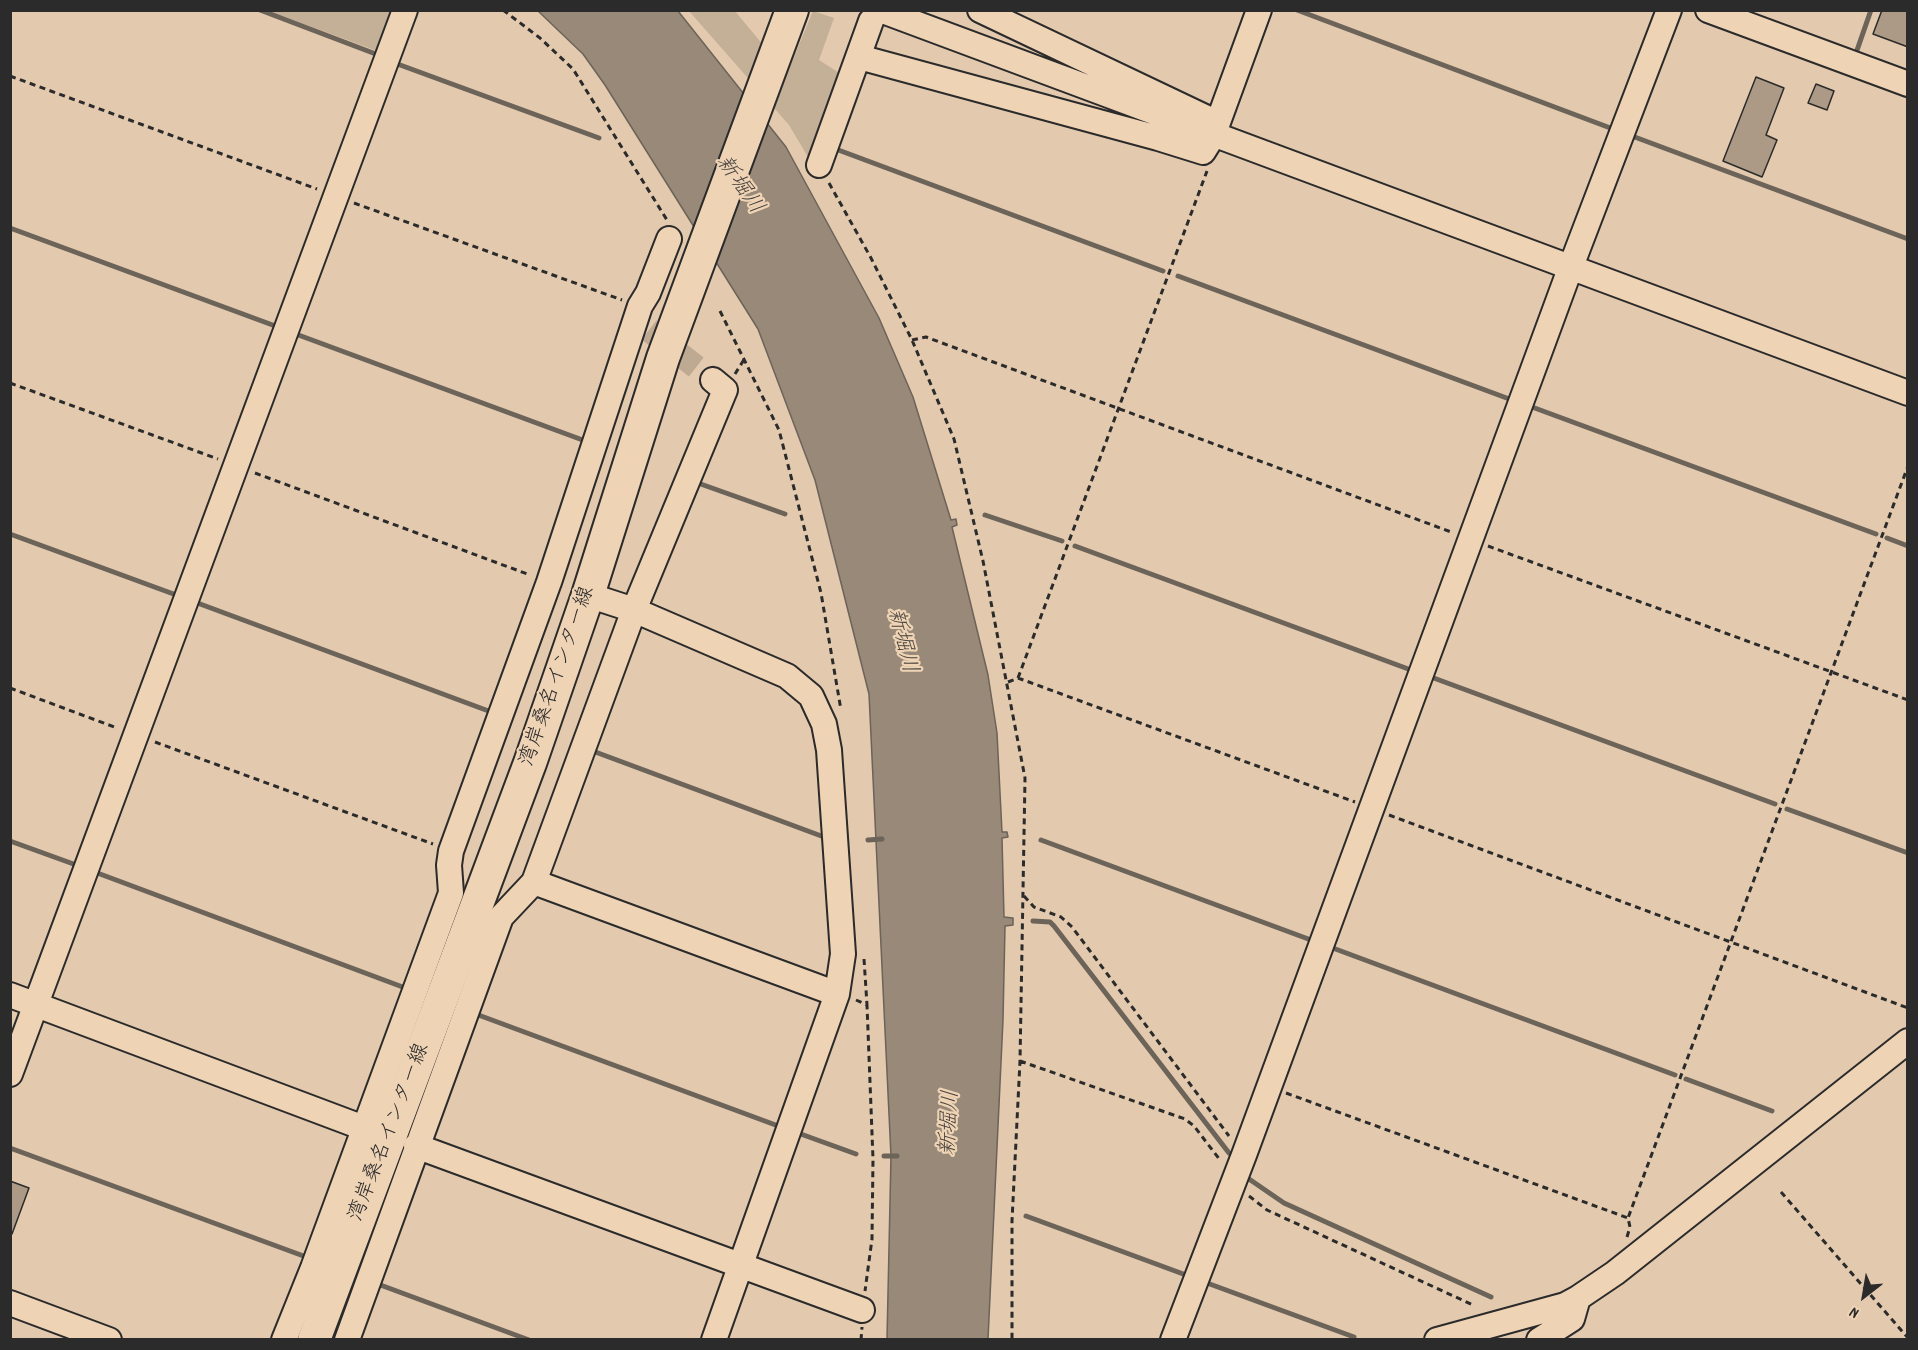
<!DOCTYPE html>
<meta charset="utf-8">
<style>
body{margin:0}
#map{position:relative;width:1918px;height:1350px;overflow:hidden;background:#e3c9ad;font-family:Dekko,sans-serif}
canvas{display:block}
.frame{position:absolute;inset:0;border:12px solid #2b2b2b;pointer-events:none}
.north{position:absolute;left:1834px;top:1266px;width:60px;height:60px;-webkit-text-stroke:4px #efd3b5;paint-order:stroke;rotate:211deg;font-size:16px;font-weight:700;line-height:24px;text-align:center;color:#2b2b2b}
.north::after{content:'';display:block;margin:auto;width:21px;height:27px;background:#2b2b2b;clip-path:polygon(50% 0,100% 100%,50% 72%,0 100%)}
</style>
<div id="map">
<canvas width="1918" height="1350"></canvas>
<div class="frame"></div>
<div class="north">N</div>
</div>
<script>
const context = document.querySelector('canvas').getContext('2d');
context.lineJoin = 'round';
function fill(path, color) {
  context.fillStyle = color;
  context.fill(path, 'evenodd');
}
function toPath(rows) {
  const path = new Path2D();
  for (const r of rows) {
    path.moveTo(r[0], r[1]);
    for (let i = 2; i < r.length; i += 2) path.lineTo(r[i], r[i + 1]);
  }
  return path;
}
function stroke(path, color, width, dash) {
  context.strokeStyle = color;
  context.lineWidth = width;
  context.lineCap = dash ? 'butt' : 'round';
  context.setLineDash(dash || []);
  context.stroke(path);
}
function write(font, color, halo, rows, align = 'center') {
  context.font = font + ' Dekko,"Klee One",sans-serif';
  context.lineWidth = 4.5;
  context.setLineDash([]);
  context.textBaseline = 'middle';
  context.strokeStyle = halo;
  context.fillStyle = color;
  for (const [text, x, y, turn = 0] of rows) {
    context.save();
    context.translate(x, y);
    context.rotate((+turn || 0) * Math.PI / 180);
    context.textAlign = isNaN(turn) ? turn : align;
    if (halo) context.strokeText(text, 0, 0);
    context.fillText(text, 0, 0);
    context.restore();
  }
}
fill(toPath([
 [269,11,396,11,380,52],
 [689,11,735,11,787,74,813,11,834,18,819,60,844,76,814,153,808,157,789,125]
]), '#c4af97');
const water = toPath([
 [538,11,678,11,786,147,879,318,913,397,951,520,956,519,957,525,952,527,988,675,997,733,1002,832,1007,832,1008,837,1002,838,1004,917,1013,918,1013,925,1005,926,1003,1020,988,1339,887,1339,891,1156,869,694,815,480,758,329,605,85,583,54,538,11]
]);
fill(water, '#988978');
stroke(water, '#6c6359', 1.5);
stroke(toPath([
 [260,10,381,56],
 [1297,10,1613,129],
 [1855,56,1871,10],
 [392,62,599,138],
 [1632,136,1908,239],
 [833,148,1163,271],
 [10,228,278,327],
 [1178,276,1512,400],
 [293,333,588,442],
 [1532,407,1876,534],
 [695,482,785,514],
 [985,515,1062,541],
 [10,534,179,596],
 [1887,538,1908,546],
 [1075,546,1411,670],
 [192,601,494,713],
 [1431,677,1775,804],
 [590,750,824,837],
 [1787,809,1908,853],
 [868,840,882,839],
 [1041,840,1311,940],
 [10,841,79,866],
 [92,871,408,989],
 [1033,921,1050,922,1054,926,1229,1153],
 [1330,947,1675,1075],
 [473,1013,781,1127],
 [1686,1079,1772,1111],
 [798,1133,856,1154],
 [10,1148,309,1258],
 [884,1156,897,1156],
 [1249,1179,1284,1203,1491,1297],
 [1026,1216,1186,1275],
 [375,1283,529,1340],
 [1207,1283,1354,1337]
]), '#6c6359', 5);
const building = toPath([
 [1882,10,1908,10,1908,47,1873,34,1882,10],
 [1756,77,1784,88,1766,135,1777,140,1762,177,1723,161,1756,77],
 [1816,84,1834,91,1827,110,1808,103,1816,84],
 [10,1181,29,1188,12,1234,10,1234,10,1181]
]);
fill(building, '#ad9a86');
stroke(building, '#2b2b2b', 1.5);
stroke(toPath([
 [649,330,713,380]
]), '#bea993', 24, [24, 12]);
const minor = toPath([
 [880,10,1908,393],
 [980,10,1209,119,1210,122],
 [1708,10,1908,84],
 [859,57,1158,138,1203,152,1213,136,1259,10],
 [819,165,871,21],
 [588,595,634,610,787,676,811,696,824,724,829,750,843,954,837,994,714,1340],
 [534,882,837,994],
 [10,995,364,1128],
 [10,1074,405,10],
 [416,1146,862,1310],
 [10,1303,109,1340],
 [284,1340,313,1268,451,893,449,865,451,851,549,582,640,306,648,293,669,239],
 [347,1340,501,917,534,882,634,610,725,390,713,380],
 [1173,1340,1244,1155,1570,269,1669,10],
 [1437,1340,1565,1305,1578,1298,1615,1273,1908,1041],
 [1539,1340,1572,1319,1578,1298]
]);
const major = toPath([
 [314,1340,530,763,588,595,663,358,792,10]
]);
stroke(minor, '#2b2b2b', 28);
stroke(major, '#2b2b2b', 36);
stroke(toPath([
 [503,10,540,38,573,69,667,220],
 [10,76,317,189],
 [829,183,871,258,912,340,954,439,983,561,1025,778,1020,1061,1012,1221,1012,1340],
 [354,203,622,300],
 [720,311,779,430,821,593,841,710],
 [912,340,926,337,1451,532],
 [735,374,745,358],
 [10,383,218,459],
 [255,473,530,575],
 [1488,546,1908,700],
 [1018,678,1207,171],
 [1008,682,1018,678,1355,802],
 [10,688,117,728],
 [155,742,433,844],
 [1389,815,1908,1008],
 [1024,896,1034,907,1061,917,1072,927,1229,1136],
 [864,959,867,1005],
 [856,1000,867,1005,873,1159,872,1239,865,1291],
 [1020,1061,1185,1119,1194,1126,1220,1160],
 [1286,1093,1628,1218],
 [1781,1192,1908,1338],
 [1249,1196,1267,1210,1473,1305],
 [1627,1237,1630,1227,1628,1218,1908,466],
 [861,1340,862,1327]
]), '#2b2b2b', 3, [6, 4.5]);
stroke(minor, '#efd3b5', 24);
stroke(major, '#efd3b5', 32);
write('21px', '#2b2b2b', '#efd3b5', [
 ["湾岸桑名インター線",559,677,-71],
 ["湾岸桑名インター線",391,1133,-69]
]);
write('italic 22px', '#46423e', '#efd3b5', [
 ["新堀川",738,186,55],
 ["新堀川",900,641,76],
 ["新堀川",952,1123,-87]
]);
</script>
